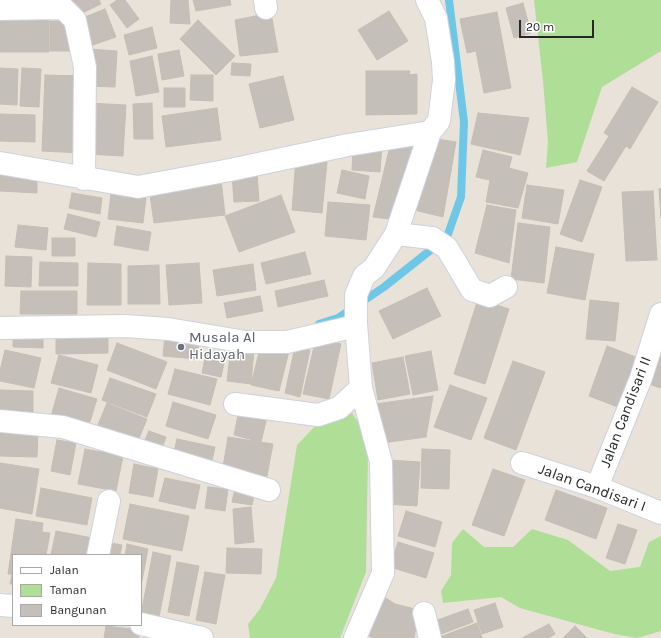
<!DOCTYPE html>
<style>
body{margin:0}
#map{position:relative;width:661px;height:638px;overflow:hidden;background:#e9e2d8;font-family:Karla,sans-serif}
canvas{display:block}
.legend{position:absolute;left:12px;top:554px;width:130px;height:72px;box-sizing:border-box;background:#fff;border:1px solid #a9a9a9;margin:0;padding:5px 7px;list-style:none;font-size:12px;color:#272727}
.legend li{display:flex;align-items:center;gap:8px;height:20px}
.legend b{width:20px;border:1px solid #a9a9a9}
.scale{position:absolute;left:519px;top:20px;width:75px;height:18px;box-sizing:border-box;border:2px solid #272727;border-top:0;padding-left:5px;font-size:12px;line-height:14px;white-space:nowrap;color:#272727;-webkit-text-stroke:3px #fff;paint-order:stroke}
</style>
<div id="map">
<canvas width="661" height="638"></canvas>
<ul class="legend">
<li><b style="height:5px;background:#fff"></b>Jalan</li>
<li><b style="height:11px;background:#afde97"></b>Taman</li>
<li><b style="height:11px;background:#c4bfb8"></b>Bangunan</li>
</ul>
<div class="scale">20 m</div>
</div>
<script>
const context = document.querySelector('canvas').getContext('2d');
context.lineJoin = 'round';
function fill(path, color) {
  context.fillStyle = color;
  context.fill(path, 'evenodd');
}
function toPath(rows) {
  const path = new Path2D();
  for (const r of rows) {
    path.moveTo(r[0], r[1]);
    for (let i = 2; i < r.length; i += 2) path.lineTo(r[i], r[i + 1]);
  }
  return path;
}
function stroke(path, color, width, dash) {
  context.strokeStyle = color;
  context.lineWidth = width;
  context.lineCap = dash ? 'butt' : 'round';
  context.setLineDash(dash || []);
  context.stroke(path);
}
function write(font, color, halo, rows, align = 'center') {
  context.font = font + ' Karla,sans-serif';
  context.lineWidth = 3;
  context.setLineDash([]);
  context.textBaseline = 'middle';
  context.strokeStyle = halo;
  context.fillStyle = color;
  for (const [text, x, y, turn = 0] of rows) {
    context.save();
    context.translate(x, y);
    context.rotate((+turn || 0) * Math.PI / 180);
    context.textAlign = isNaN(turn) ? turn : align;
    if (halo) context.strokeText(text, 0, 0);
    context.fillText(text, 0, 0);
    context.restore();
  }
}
fill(toPath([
 [534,0,661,0,661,51,602,87,577,162,546,168,548,142,543,81],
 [352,413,364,431,368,453,366,572,340,638,250,638,248,624,260,609,276,578,297,445,320,421],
 [463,529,484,547,513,547,532,529,568,540,610,571,640,567,649,542,661,536,661,631,637,638,614,634,520,608,501,597,443,603,441,591,451,575,452,543]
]), '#afde97');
stroke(toPath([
 [319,324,338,318,384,287,447,237,461,197,464,122,449,0]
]), '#6fc7e7', 8);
const building = toPath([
 [72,0,99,0,101,4,78,15,70,1,72,0],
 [117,0,125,0,139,19,127,28,110,5,117,0],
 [171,0,188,0,190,24,170,23,171,0],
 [193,0,230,0,231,5,196,11,193,0],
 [523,3,531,33,514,38,506,8,523,3],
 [105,9,116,37,90,46,80,19,105,9],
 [389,11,408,41,377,60,358,30,389,11],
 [497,12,511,88,484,93,476,51,467,53,460,19,497,12],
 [0,13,49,13,49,52,0,52,0,13],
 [271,13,278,52,240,56,235,20,271,13],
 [198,20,235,56,216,75,180,39,198,20],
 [50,21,73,21,73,51,50,51,50,21],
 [152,27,157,48,129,55,124,35,152,27],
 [89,49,117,51,115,87,87,86,89,49],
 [179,50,184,76,162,80,158,54,179,50],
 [152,56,159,92,136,96,130,61,152,56],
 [232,63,251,64,250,76,231,75,232,63],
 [0,68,18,69,17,105,0,104,0,68],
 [22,68,41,69,39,107,20,106,22,68],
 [366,71,410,71,409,75,417,74,417,114,366,115,366,71],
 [45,75,84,76,81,153,42,151,45,75],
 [191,75,213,75,213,101,190,100,191,75],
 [283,76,294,120,260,128,249,84,283,76],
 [632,87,658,102,630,149,626,146,604,181,587,171,609,136,604,133,632,87],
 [164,88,185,88,185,107,164,107,164,88],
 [89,103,126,105,123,156,86,154,89,103],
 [152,103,153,139,134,139,133,104,152,103],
 [217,108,221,140,166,147,162,116,217,108],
 [478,113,529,118,520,155,471,144,478,113],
 [0,114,35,115,35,142,0,141,0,114],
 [430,138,456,142,443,217,410,209,430,138],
 [420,142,398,220,373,217,390,146,420,142],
 [382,145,380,172,352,170,353,148,382,145],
 [483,150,512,157,509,168,528,173,518,208,486,202,490,180,476,177,483,150],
 [296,159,327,162,322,213,292,210,296,159],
 [0,170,37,175,37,193,0,191,0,170],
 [342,170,369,176,365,199,337,193,342,170],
 [257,172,259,201,234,202,232,174,257,172],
 [221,179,225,215,154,223,149,188,221,179],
 [580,180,602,187,582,242,560,234,580,180],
 [527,185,564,190,558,224,522,218,527,185],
 [659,189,661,189,661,218,659,189],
 [653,191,657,260,626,261,622,192,653,191],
 [72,193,102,198,100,214,69,208,72,193],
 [111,194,146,198,143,223,108,219,111,194],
 [281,195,295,232,239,252,225,216,281,195],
 [328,202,370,205,366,240,325,236,328,202],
 [487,205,516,210,509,263,475,253,487,205],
 [68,214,100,222,96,237,64,229,68,214],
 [518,223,550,227,544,283,511,279,518,223],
 [18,225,48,228,46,250,15,247,18,225],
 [117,226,151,232,148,251,114,245,117,226],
 [52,238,75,238,75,256,52,256,52,238],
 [556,247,594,254,585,300,547,293,556,247],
 [305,252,311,274,266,284,261,263,305,252],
 [6,256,32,257,31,287,5,286,6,256],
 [40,262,78,263,78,286,39,286,40,262],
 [88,263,121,264,121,305,87,305,88,263],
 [199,263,202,303,169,305,166,265,199,263],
 [253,264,256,290,217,296,213,270,253,264],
 [159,265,160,304,128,304,128,266,159,265],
 [324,280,328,296,278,307,275,291,324,280],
 [427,288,441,316,393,339,379,311,427,288],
 [21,291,77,291,77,314,20,314,21,291],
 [260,296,263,311,227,318,224,303,260,296],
 [478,299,509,309,485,384,454,374,478,299],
 [590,300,619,303,615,341,586,339,590,300],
 [56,330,108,330,108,353,56,354,56,330],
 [13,331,43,331,43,348,13,347,13,331],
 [165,335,199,338,197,359,163,356,165,335],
 [316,338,341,344,329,399,303,394,316,338],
 [117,343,167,362,156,389,107,370,117,343],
 [261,344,289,351,279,391,251,385,261,344],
 [231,346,254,349,251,384,227,381,231,346],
 [607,346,641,359,623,409,589,396,607,346],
 [295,347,310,350,300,397,285,393,295,347],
 [5,350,41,358,34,388,0,381,0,371,5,350],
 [431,351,438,390,413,395,405,356,431,351],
 [653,351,661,353,661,388,643,382,653,351],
 [206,353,225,358,221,377,202,373,206,353],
 [59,355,98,365,91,393,51,383,59,355],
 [403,357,410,394,378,400,372,363,403,357],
 [513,361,545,372,516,450,484,438,513,361],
 [175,369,217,379,210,405,168,394,175,369],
 [110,378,156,394,147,417,102,400,110,378],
 [450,385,487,398,471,440,434,427,450,385],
 [59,388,97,399,87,431,50,420,59,388],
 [0,390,33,391,33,418,0,418,0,390],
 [433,396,426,437,382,443,375,404,433,396],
 [173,402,216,415,208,439,166,426,173,402],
 [107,403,147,419,135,448,95,432,107,403],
 [239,410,267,417,261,442,234,435,239,410],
 [0,428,38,430,37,457,0,456,0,428],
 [149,431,166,437,160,454,142,447,149,431],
 [228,437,273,444,266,481,222,473,228,437],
 [177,439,215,447,211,465,173,456,177,439],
 [57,440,76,443,70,475,51,471,57,440],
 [85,449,123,456,116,491,78,484,85,449],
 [422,449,450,450,449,489,421,488,422,449],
 [389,460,420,462,417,506,387,504,389,460],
 [0,463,39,469,32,514,0,508,0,463],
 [134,464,158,469,153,497,129,493,134,464],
 [493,469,525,480,504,536,472,525,493,469],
 [165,478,200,485,195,509,159,501,165,478],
 [208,487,228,489,225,511,205,508,208,487],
 [41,488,92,498,87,525,36,516,41,488],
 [235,489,255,492,252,505,232,502,235,489],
 [556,490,607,508,596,539,545,520,556,490],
 [130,504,189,516,182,551,123,539,130,504],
 [251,507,254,542,235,544,233,509,251,507],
 [406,511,442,522,435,547,398,536,406,511],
 [16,519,43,523,42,532,50,533,46,555,13,555,13,584,10,584,12,574,8,574,16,519],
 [618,524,637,530,625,564,606,558,618,524],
 [56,531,98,539,95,555,51,555,56,531],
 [105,542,122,545,120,555,103,555,105,542],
 [398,542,434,553,426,578,390,567,398,542],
 [127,544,148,549,141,586,141,555,125,555,127,544],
 [227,548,262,549,261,574,226,573,227,548],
 [153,552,171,556,159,617,141,614,153,552],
 [177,562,199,566,189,616,168,612,177,562],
 [205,572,225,575,216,624,196,620,205,572],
 [378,593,395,604,419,610,414,638,373,638,363,632,378,593],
 [495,603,503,627,482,634,474,610,495,603],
 [468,609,473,622,441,634,435,621,468,609],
 [477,623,482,638,437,638,477,623],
 [549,624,555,634,548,638,522,638,549,624],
 [106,626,140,630,138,638,104,638,106,626],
 [575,626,587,638,563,638,575,626]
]);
fill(building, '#c4bfb8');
stroke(building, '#c4beb3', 1);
const minor = toPath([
 [265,0,266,8],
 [0,9,63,8,75,20,85,67,84,179],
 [0,163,138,187,230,170,348,145,430,132],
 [396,234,432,238,447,248,472,290,490,296,506,287],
 [0,328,125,326,168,329,246,342,287,342,356,326],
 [235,404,318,415,339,408,361,388],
 [0,421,63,427,269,490],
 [522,463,597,487,661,513],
 [597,487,641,378,661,314],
 [98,555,109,501],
 [0,605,13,606],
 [424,613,430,638],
 [141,624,202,638],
 [355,638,383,573,381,462,361,388,356,323,356,295,364,276,374,268,396,234,430,132,439,121,444,80,443,62,436,18,427,0]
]);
stroke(minor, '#ced1df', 24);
stroke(minor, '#fff', 22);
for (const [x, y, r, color] of [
 [181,347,4,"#6b7280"]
]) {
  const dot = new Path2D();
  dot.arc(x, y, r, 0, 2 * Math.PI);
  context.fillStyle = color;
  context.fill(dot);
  stroke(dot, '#fff', 1.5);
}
write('15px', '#5b616d', '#fff', [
 ["Musala Al",189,338],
 ["Hidayah",189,355]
], 'left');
write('15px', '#272727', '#fff', [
 ["Jalan Candisari II",626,412,-69],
 ["Jalan Candisari I",592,488,20]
]);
</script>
